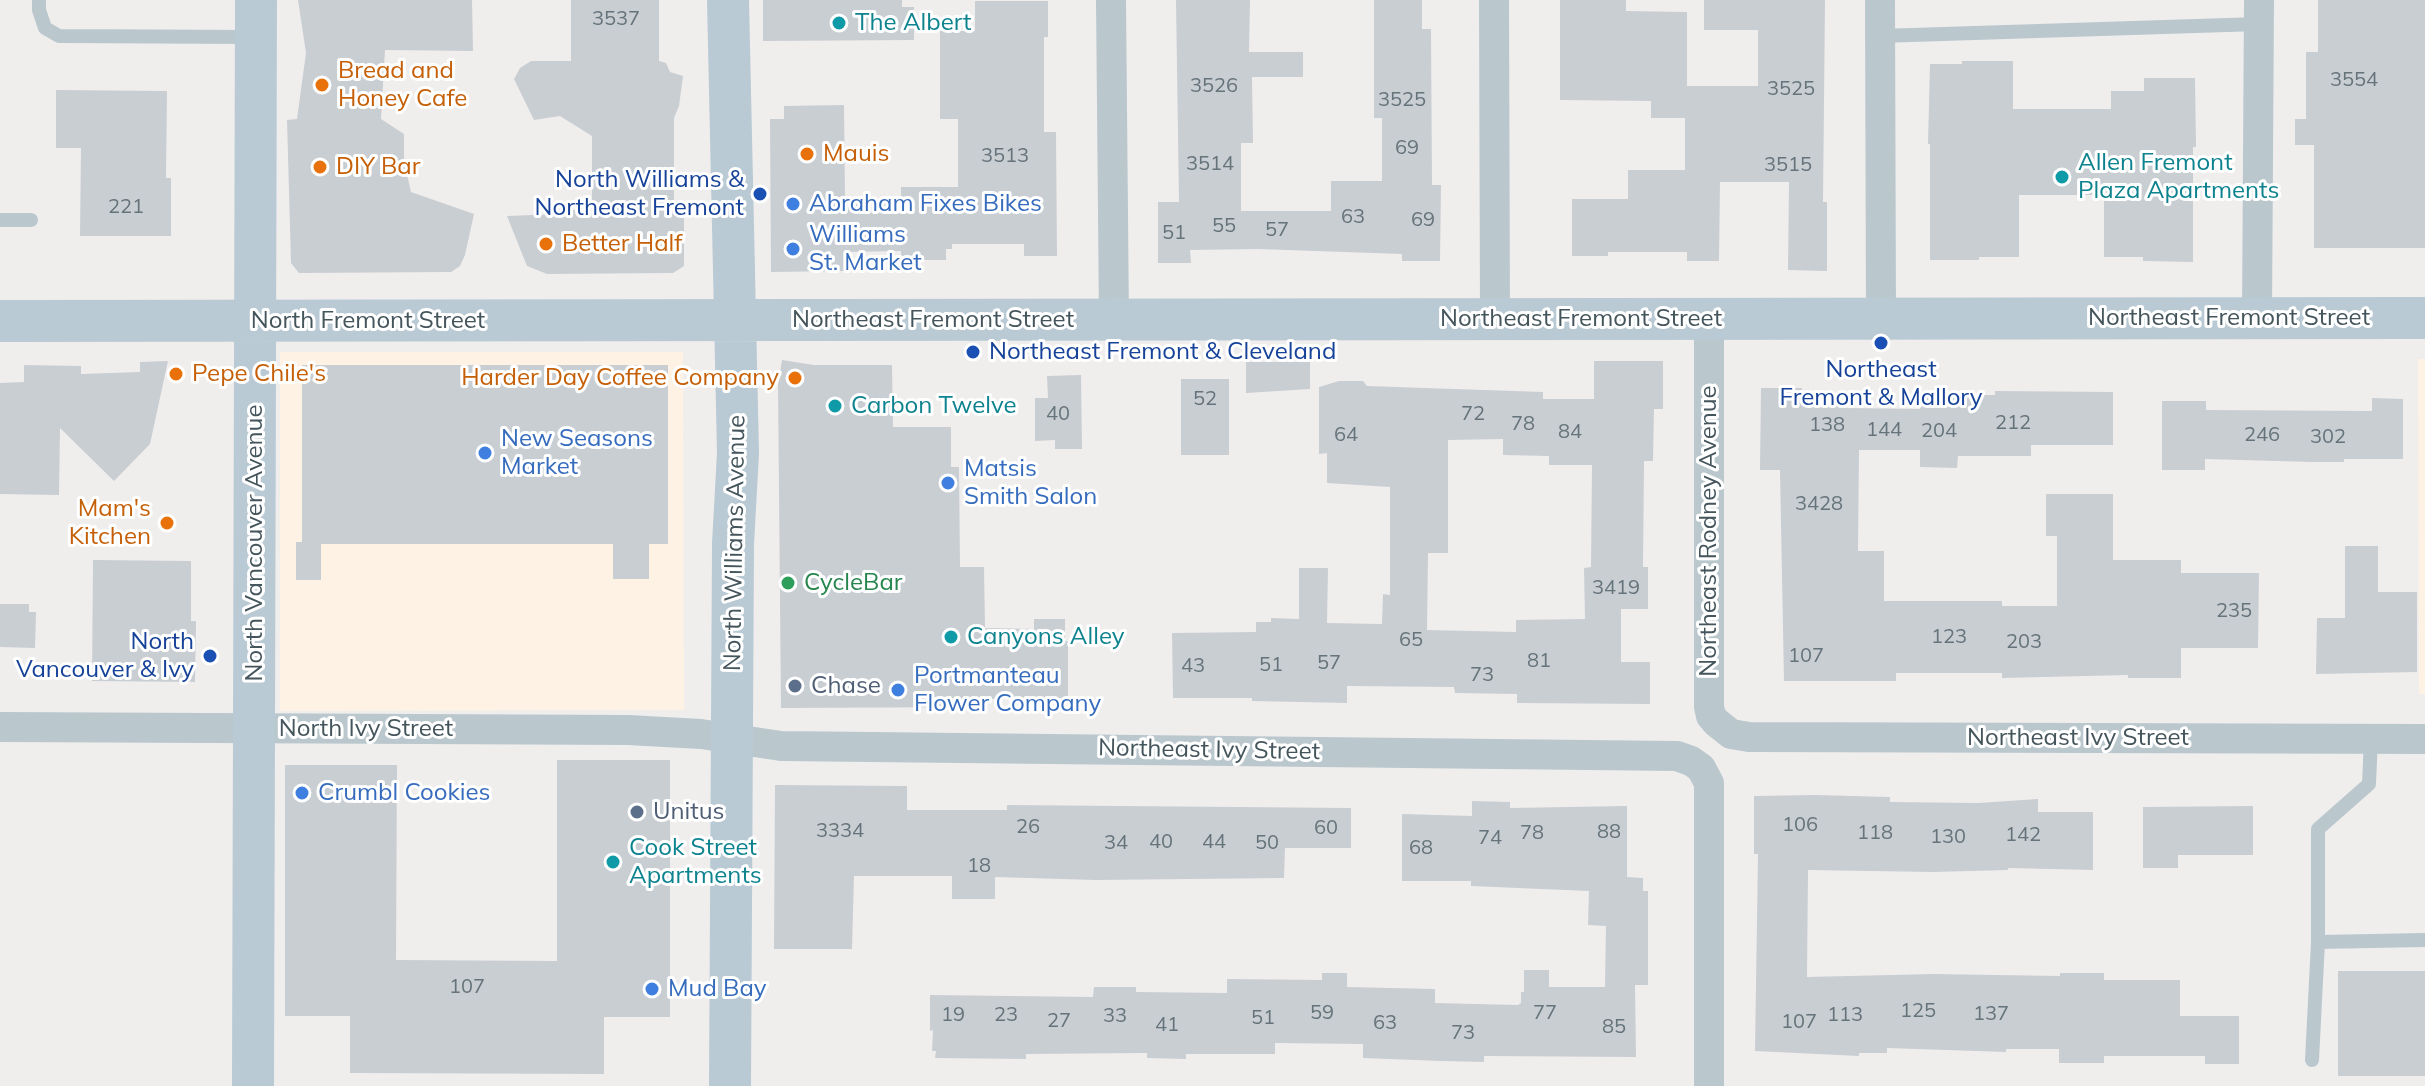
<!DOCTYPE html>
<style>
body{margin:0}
canvas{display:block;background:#f0eded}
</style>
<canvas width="2425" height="1086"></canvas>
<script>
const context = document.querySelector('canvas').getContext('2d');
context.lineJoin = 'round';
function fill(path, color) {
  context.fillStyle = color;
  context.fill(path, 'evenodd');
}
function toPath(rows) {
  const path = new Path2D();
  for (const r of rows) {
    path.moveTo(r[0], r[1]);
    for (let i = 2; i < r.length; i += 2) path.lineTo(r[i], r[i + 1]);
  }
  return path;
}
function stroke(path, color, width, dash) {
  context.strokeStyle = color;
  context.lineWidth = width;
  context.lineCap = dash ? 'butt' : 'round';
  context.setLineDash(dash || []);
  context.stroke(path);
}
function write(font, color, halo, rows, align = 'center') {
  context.font = font + ' Mulish,sans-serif';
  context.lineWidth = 6;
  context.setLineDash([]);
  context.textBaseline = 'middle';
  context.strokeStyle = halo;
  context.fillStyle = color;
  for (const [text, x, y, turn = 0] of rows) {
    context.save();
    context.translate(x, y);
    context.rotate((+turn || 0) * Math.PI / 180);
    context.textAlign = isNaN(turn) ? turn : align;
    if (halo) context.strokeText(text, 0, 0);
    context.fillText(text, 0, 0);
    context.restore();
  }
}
fill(toPath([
 [280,352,683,352,684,710,280,711],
 [2418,359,2425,359,2425,694,2419,694]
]), '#fdf2e4');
fill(toPath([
 [298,0,472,0,473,51,385,50,381,119,404,134,404,161,411,192,474,214,465,255,460,266,451,272,299,273,291,263,287,120,297,119,306,53],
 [571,0,659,0,659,61,666,63,670,72,683,76,679,106,674,118,674,202,684,212,684,266,673,273,547,274,527,266,507,216,562,214,592,204,592,136,560,116,534,120,514,79,520,68,531,61,571,61],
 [763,0,902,0,902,7,914,7,914,40,763,41],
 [1176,0,1250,0,1249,52,1303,52,1303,77,1252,77,1253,143,1241,143,1241,211,1331,211,1331,181,1382,181,1382,118,1374,118,1374,0,1422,0,1422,29,1431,29,1432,185,1441,185,1440,261,1402,261,1402,254,1258,249,1190,250,1191,263,1158,263,1158,202,1179,202],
 [1560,0,1626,0,1626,11,1687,12,1687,86,1758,86,1758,30,1704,30,1704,0,1825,0,1823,202,1827,202,1827,271,1788,270,1789,182,1720,182,1719,261,1687,261,1687,252,1608,252,1608,256,1572,256,1572,199,1628,199,1628,170,1685,170,1685,118,1651,118,1651,101,1560,100],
 [2318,0,2425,0,2425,248,2314,248,2314,145,2295,145,2295,119,2306,119,2306,52,2318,52],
 [975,1,1048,1,1048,37,1044,37,1044,132,1056,132,1057,256,1024,256,1024,244,952,244,952,249,946,249,946,260,901,260,901,251,845,252,845,271,771,272,770,119,784,119,784,106,844,105,845,199,901,198,901,187,958,187,958,119,940,119,940,31,975,31],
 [1962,61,2013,61,2013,109,2111,109,2111,91,2144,91,2144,78,2195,78,2196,147,2193,147,2193,262,2143,261,2143,257,2104,257,2104,195,2019,195,2019,257,1979,257,1979,260,1930,260,1930,144,1928,144,1930,64,1962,64],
 [56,90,167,91,166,178,171,178,171,236,80,236,81,148,56,148],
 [782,360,814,365,892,365,893,427,951,427,951,467,959,467,960,567,984,567,985,628,1034,629,1034,619,1065,619,1065,641,1068,641,1068,698,985,699,986,707,781,708,778,385],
 [168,361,150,444,114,481,60,428,59,495,0,494,0,383,24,382,24,365,81,366,81,374,140,372,140,362],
 [1594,361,1663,361,1663,409,1654,409,1653,461,1644,461,1643,567,1648,567,1648,609,1621,609,1621,662,1650,662,1650,704,1517,703,1517,694,1455,693,1454,687,1347,686,1347,703,1252,701,1252,698,1173,698,1172,633,1256,632,1256,622,1271,622,1271,618,1299,619,1299,568,1328,568,1327,623,1382,624,1383,594,1390,595,1390,487,1327,483,1327,453,1319,454,1319,387,1339,381,1363,381,1367,386,1543,392,1543,399,1594,399],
 [1503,439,1503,455,1549,456,1549,465,1592,465,1591,567,1584,568,1585,619,1516,620,1516,632,1427,630,1428,553,1448,553,1448,440],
 [1246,362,1310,362,1310,389,1246,393],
 [302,365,668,365,668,544,649,544,649,579,613,579,613,544,321,544,321,580,296,580,296,542,302,542],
 [1081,375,1082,449,1055,449,1055,440,1035,441,1035,398,1048,398,1047,376],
 [1181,379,1229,379,1229,455,1181,455],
 [1761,388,1802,388,1802,402,1845,402,1845,408,1920,409,1920,395,1995,395,1995,391,2113,392,2113,445,2031,445,2031,456,1958,456,1957,468,1920,467,1920,450,1859,450,1858,551,1884,551,1884,601,2002,601,2002,606,2057,606,2057,536,2046,536,2046,494,2113,494,2113,560,2181,560,2181,573,2259,573,2258,648,2181,648,2181,678,2128,678,2128,675,2002,678,2002,673,1896,673,1896,681,1784,681,1780,470,1760,470],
 [2372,398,2403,399,2403,459,2344,459,2344,462,2312,462,2205,459,2205,470,2162,470,2162,401,2206,401,2206,410,2372,411],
 [2345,546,2378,546,2378,592,2417,592,2417,672,2316,674,2317,618,2345,618],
 [93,560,191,561,191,621,196,621,195,682,92,681],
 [0,604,29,604,29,612,36,612,35,648,0,647],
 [557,760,670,760,670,1017,604,1017,604,1074,350,1073,350,1016,285,1016,285,765,397,765,396,960,557,961],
 [775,785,907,786,907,810,1007,810,1007,805,1351,808,1351,848,1285,848,1284,878,1095,880,995,877,995,899,952,899,952,876,854,876,852,949,774,949],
 [1815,795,1890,797,1890,802,1978,803,2038,799,2038,812,2093,812,2093,870,2008,868,2008,870,1933,872,1808,870,1807,977,1933,974,2060,976,2060,973,2104,973,2104,980,2180,980,2180,1016,2239,1016,2239,1064,2205,1064,2205,1056,2104,1056,2104,1063,2059,1063,2059,1049,2006,1049,2006,1052,1887,1048,1887,1053,1859,1053,1859,1056,1755,1051,1758,854,1754,854,1754,796],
 [1472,801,1510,802,1510,808,1627,806,1627,877,1643,878,1643,891,1648,891,1648,985,1635,985,1636,1057,1484,1056,1484,1062,1441,1061,1363,1058,1363,1044,1275,1043,1275,1054,1186,1054,1186,1059,1147,1058,1147,1053,1026,1054,1026,1059,935,1058,936,1051,932,1051,933,1030,930,1031,930,995,1093,997,1094,987,1136,987,1136,992,1227,993,1227,979,1322,980,1322,973,1347,973,1347,987,1435,989,1435,1003,1518,1005,1521,1003,1521,992,1524,992,1524,970,1549,970,1549,987,1605,987,1606,926,1588,925,1589,891,1471,886,1471,881,1402,881,1402,814,1472,816],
 [2253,806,2253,855,2178,855,2178,868,2143,868,2143,807],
 [2338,971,2425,971,2425,1076,2338,1076]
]), '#c9ced3');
stroke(toPath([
 [39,0,39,10,45,28,59,36,252,37],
 [1880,36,2259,24],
 [0,220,31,220],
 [2371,738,2369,784,2318,829,2318,942,2425,940],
 [2312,1060,2318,942]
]), '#bac8ce', 14);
stroke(toPath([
 [1111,0,1114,320],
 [1494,0,1495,319],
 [1880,0,1881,318],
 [1709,318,1709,707,1711,716,1716,722,1731,734,1749,737,2425,739],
 [2257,318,2259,0],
 [0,727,628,730,701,734,781,746,1677,756,1691,761,1701,768,1709,783,1709,1086]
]), '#bac8ce', 30);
stroke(toPath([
 [728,0,738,453,733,544,730,1086],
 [0,321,2425,318],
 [253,1086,256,0]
]), '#b9cad4', 42);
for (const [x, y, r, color] of [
 [839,23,8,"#0f9aa8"],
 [322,85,8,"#e8710a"],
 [807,154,8,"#e8710a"],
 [320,167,8,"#e8710a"],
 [2062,177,8,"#0f9aa8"],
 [760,194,8,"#1a4fb4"],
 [793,204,8,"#3f7fe0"],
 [546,244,8,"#e8710a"],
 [793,249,8,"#3f7fe0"],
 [1881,343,8,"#1a4fb4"],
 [973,352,8,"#1a4fb4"],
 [176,374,8,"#e8710a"],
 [795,378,8,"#e8710a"],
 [835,406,8,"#0f9aa8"],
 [485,453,8,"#3f7fe0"],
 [948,483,8,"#3f7fe0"],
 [167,523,8,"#e8710a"],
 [788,583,8,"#2e9e5b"],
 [951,637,8,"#0f9aa8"],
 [210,656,8,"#1a4fb4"],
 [795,686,8,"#5c6f8a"],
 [898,690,8,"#3f7fe0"],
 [302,793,8,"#3f7fe0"],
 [637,812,8,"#5c6f8a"],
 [613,862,8,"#0f9aa8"],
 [652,989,8,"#3f7fe0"]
]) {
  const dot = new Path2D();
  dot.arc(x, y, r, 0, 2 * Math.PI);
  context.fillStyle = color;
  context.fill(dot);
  stroke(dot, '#fff', 3);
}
write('20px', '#65737a', null, [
 ["3537",616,19],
 ["3554",2354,80],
 ["3526",1214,86],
 ["3525",1791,89],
 ["3525",1402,100],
 ["69",1407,148],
 ["3513",1005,156],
 ["3514",1210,164],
 ["3515",1788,165],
 ["221",126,207],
 ["63",1353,217],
 ["69",1423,220],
 ["55",1224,226],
 ["57",1277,230],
 ["51",1174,233],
 ["52",1205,399],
 ["40",1058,414],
 ["72",1473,414],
 ["212",2013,423],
 ["78",1523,424],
 ["138",1827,425],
 ["144",1884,430],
 ["204",1939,431],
 ["84",1570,432],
 ["64",1346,435],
 ["246",2262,435],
 ["302",2328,437],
 ["3428",1819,504],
 ["3419",1616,588],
 ["235",2234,611],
 ["123",1949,637],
 ["65",1411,640],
 ["203",2024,642],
 ["107",1806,656],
 ["81",1539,661],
 ["57",1329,663],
 ["51",1271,665],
 ["43",1193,666],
 ["73",1482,675],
 ["106",1800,825],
 ["26",1028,827],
 ["60",1326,828],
 ["3334",840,831],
 ["88",1609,832],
 ["78",1532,833],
 ["118",1875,833],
 ["142",2023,835],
 ["130",1948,837],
 ["74",1490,838],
 ["40",1161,842],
 ["44",1214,842],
 ["34",1116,843],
 ["50",1267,843],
 ["68",1421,848],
 ["18",979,866],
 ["107",467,987],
 ["125",1918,1011],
 ["59",1322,1013],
 ["77",1545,1013],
 ["137",1991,1014],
 ["19",953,1015],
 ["23",1006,1015],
 ["113",1845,1015],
 ["33",1115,1016],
 ["51",1263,1018],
 ["27",1059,1021],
 ["107",1799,1022],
 ["63",1385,1023],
 ["41",1167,1025],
 ["85",1614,1027],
 ["73",1463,1033]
]);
write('24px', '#0d838f', '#fff', [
 ["The Albert",855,23],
 ["Allen Fremont",2078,163],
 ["Plaza Apartments",2078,191],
 ["Carbon Twelve",851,406],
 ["Canyons Alley",967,637],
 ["Cook Street",629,848],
 ["Apartments",629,876]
], 'left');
write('24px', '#c56008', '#fff', [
 ["Bread and",338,71],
 ["Honey Cafe",338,99],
 ["Mauis",823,154],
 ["DIY Bar",336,167],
 ["Better Half",562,244],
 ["Pepe Chile's",192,374],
 ["Harder Day Coffee Company",779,378,"right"],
 ["Mam's",151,509,"right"],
 ["Kitchen",151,537,"right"]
], 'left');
write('24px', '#164399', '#fff', [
 ["North Williams &",744,180],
 ["Northeast Fremont",744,208],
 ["Northeast Fremont & Cleveland",989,352,"left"],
 ["Northeast",1881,370,"center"],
 ["Fremont & Mallory",1881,398,"center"],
 ["North",194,642],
 ["Vancouver & Ivy",194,670]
], 'right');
write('24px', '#366cbe', '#fff', [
 ["Abraham Fixes Bikes",809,204],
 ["Williams",809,235],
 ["St. Market",809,263],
 ["New Seasons",501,439],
 ["Market",501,467],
 ["Matsis",964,469],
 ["Smith Salon",964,497],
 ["Portmanteau",914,676],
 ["Flower Company",914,704],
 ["Crumbl Cookies",318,793],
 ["Mud Bay",668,989]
], 'left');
write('24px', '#44555c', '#fff', [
 ["Northeast Fremont Street",2229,318],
 ["Northeast Fremont Street",1581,319],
 ["Northeast Fremont Street",933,320],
 ["North Fremont Street",368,321],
 ["Northeast Rodney Avenue",1709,531,-90],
 ["North Vancouver Avenue",255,543,-90],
 ["North Williams Avenue",735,543,-89],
 ["North Ivy Street",366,729],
 ["Northeast Ivy Street",2078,738],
 ["Northeast Ivy Street",1209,750,1]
]);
write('24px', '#27864d', '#fff', [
 ["CycleBar",804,583]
], 'left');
write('24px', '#4e5e75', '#fff', [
 ["Chase",811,686],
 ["Unitus",653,812]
], 'left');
</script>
